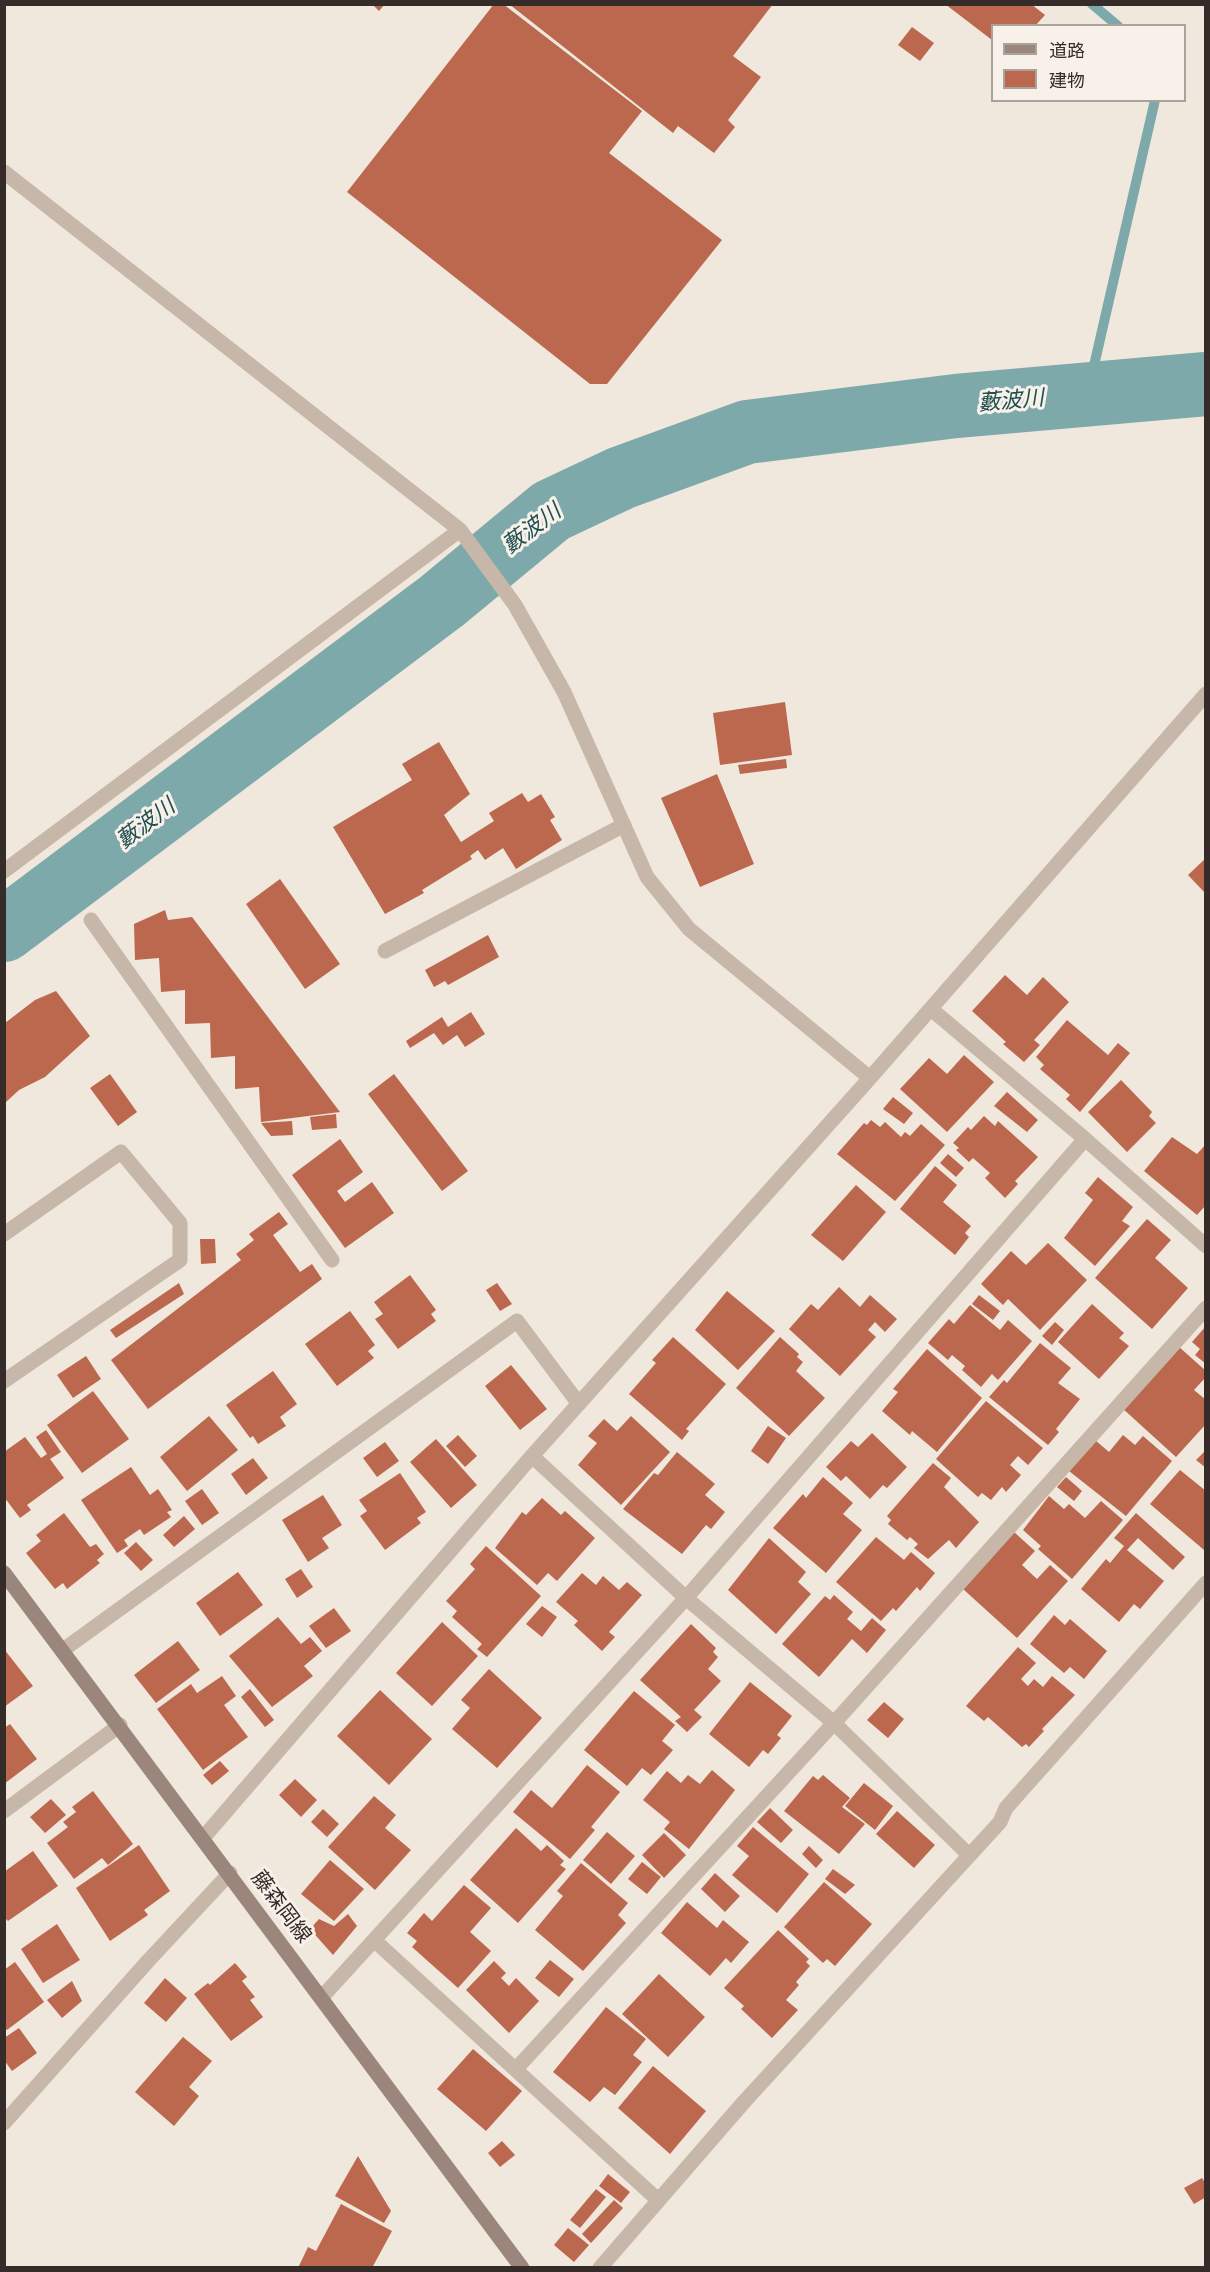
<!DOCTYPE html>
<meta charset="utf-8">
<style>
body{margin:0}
#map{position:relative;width:1210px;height:2272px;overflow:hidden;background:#f0e7dd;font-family:Cabin,"Noto Sans JP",sans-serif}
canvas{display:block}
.frame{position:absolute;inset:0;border:6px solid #352c29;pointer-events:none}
.legend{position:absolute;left:991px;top:24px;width:195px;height:78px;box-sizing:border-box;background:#f8f1e9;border:2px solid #aaa29c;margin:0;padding:8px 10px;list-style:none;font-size:18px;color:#352c29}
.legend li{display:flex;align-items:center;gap:12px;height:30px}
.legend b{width:30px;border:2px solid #aaa29c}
</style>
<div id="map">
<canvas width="1210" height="2272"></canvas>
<div class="frame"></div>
<ul class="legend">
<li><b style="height:8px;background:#9b867b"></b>道路</li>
<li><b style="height:16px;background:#bc684e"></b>建物</li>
</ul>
</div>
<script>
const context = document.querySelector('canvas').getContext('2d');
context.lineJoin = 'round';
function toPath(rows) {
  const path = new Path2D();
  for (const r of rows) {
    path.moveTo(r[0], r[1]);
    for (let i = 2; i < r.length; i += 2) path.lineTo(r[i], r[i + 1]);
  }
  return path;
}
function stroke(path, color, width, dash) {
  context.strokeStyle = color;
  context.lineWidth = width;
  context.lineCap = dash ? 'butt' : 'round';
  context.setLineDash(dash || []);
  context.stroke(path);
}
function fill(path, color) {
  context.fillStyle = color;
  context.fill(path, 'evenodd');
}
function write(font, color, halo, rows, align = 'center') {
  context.font = font + ' Cabin,"Noto Sans JP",sans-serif';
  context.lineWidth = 6;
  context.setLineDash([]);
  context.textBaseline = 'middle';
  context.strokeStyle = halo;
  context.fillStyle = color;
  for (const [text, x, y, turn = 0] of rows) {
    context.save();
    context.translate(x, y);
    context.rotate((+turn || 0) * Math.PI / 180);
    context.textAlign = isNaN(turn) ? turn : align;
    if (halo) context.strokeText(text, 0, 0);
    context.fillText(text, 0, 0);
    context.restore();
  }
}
stroke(toPath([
 [1092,4,1118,26],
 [1087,396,1155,100]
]), '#7ea9ab', 10);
stroke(toPath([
 [4,930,442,601,551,511,621,478,747,432,956,406,1206,384]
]), '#7ea9ab', 64);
fill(toPath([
 [372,4,385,4,379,11],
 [494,4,503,4,642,111,609,153,722,240,607,384,590,384,347,192],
 [509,4,773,4,733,56,761,77,728,120,735,127,714,153,678,126,673,133],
 [945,4,1031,4,1045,15,1035,26,992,26,992,40],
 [912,27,934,43,920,61,898,45],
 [785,702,792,755,720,765,713,713],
 [439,742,470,794,444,815,461,842,494,821,489,813,522,793,528,802,541,794,555,817,550,820,562,840,516,869,503,848,485,860,478,850,470,856,472,859,422,890,424,893,385,914,333,827,412,780,402,764],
 [786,759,787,768,740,774,738,765],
 [717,774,754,864,700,887,661,798],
 [1206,858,1206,894,1188,875],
 [280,879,340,964,305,989,246,904],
 [165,910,168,920,192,917,340,1112,261,1122,259,1087,235,1089,235,1056,211,1058,210,1023,185,1024,185,990,161,992,159,958,135,960,134,924],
 [488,935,499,957,448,985,445,981,434,987,425,970],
 [1005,975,1027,995,1043,977,1069,1002,1034,1040,1040,1045,1024,1062,1003,1044,1006,1042,972,1011],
 [56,991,90,1036,45,1077,19,1090,5,1103,5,1023,35,1000],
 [471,1012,485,1034,465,1047,457,1035,443,1045,434,1033,410,1048,406,1041,442,1017,448,1027],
 [1067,1020,1108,1055,1118,1043,1130,1053,1080,1112,1066,1099,1070,1095,1040,1069,1044,1065,1036,1057],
 [964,1055,994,1082,947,1132,900,1089,929,1058,947,1074],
 [110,1074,137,1112,118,1126,90,1088],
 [394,1074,468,1171,442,1191,368,1094],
 [1121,1080,1152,1112,1149,1116,1156,1123,1127,1152,1088,1112],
 [1007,1092,1038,1120,1027,1132,994,1106],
 [893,1097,913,1113,904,1124,883,1109],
 [336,1114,337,1128,312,1130,310,1117],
 [984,1116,995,1126,998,1121,1038,1157,1015,1181,1018,1184,1005,1198,985,1178,990,1173,973,1158,969,1162,956,1150,959,1148,953,1143,968,1127,971,1130],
 [871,1120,880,1127,885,1122,901,1137,905,1132,910,1136,921,1124,945,1145,895,1201,837,1154,864,1123,867,1125],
 [292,1121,293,1135,271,1136,261,1123],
 [1172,1137,1197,1154,1206,1144,1206,1205,1197,1215,1144,1171],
 [340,1139,363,1172,337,1191,345,1202,372,1182,394,1213,345,1248,292,1175],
 [948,1154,964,1168,956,1177,940,1163],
 [935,1166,957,1185,943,1202,971,1226,965,1233,969,1237,955,1255,900,1209],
 [1098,1177,1133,1207,1122,1221,1130,1226,1095,1266,1064,1238,1093,1200,1085,1193],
 [856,1185,886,1212,843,1261,811,1235],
 [279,1212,288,1224,273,1235,300,1272,312,1264,322,1279,148,1409,111,1360,241,1260,236,1254,254,1240,249,1234],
 [1147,1219,1171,1240,1155,1258,1188,1288,1152,1329,1095,1278],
 [200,1239,215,1239,216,1263,201,1264],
 [1048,1243,1087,1280,1040,1330,1008,1299,1003,1305,981,1284,1011,1251,1026,1265],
 [410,1275,436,1310,431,1314,436,1321,398,1349,375,1319,383,1314,374,1302],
 [179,1283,184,1294,116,1338,110,1330],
 [497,1283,512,1304,500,1311,486,1290],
 [839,1287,860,1307,870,1295,897,1319,885,1332,875,1322,868,1330,876,1337,840,1376,789,1329,811,1304,818,1310],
 [727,1291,775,1331,738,1370,695,1330],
 [979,1295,1000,1311,993,1320,972,1304],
 [1092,1304,1124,1333,1119,1338,1129,1346,1099,1379,1058,1342],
 [970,1305,1000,1330,1008,1320,1032,1341,998,1380,992,1374,981,1387,962,1370,965,1366,952,1355,948,1360,928,1343,949,1319,954,1324],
 [350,1311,375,1345,368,1351,374,1358,337,1386,305,1344],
 [1055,1322,1064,1330,1052,1345,1042,1336],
 [1206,1326,1206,1364,1195,1355,1200,1349,1192,1342],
 [673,1337,726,1384,686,1429,689,1431,682,1440,629,1394,656,1363,652,1360],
 [780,1337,799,1354,797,1357,803,1362,796,1371,825,1398,789,1436,736,1388],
 [1040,1343,1071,1368,1058,1383,1080,1399,1056,1429,1059,1432,1048,1445,989,1397,1004,1380,1007,1383],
 [1178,1346,1206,1371,1206,1377,1194,1390,1206,1400,1206,1424,1176,1457,1122,1408],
 [927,1349,982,1398,937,1452,912,1431,910,1435,882,1411,898,1392,893,1389],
 [86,1356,101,1379,73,1398,57,1375],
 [511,1365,547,1409,520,1430,485,1386],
 [273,1371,297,1404,280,1417,286,1426,258,1444,253,1436,250,1438,226,1405],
 [93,1391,129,1439,82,1473,47,1425],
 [986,1401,1043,1448,1028,1465,1018,1456,1010,1465,1021,1475,1006,1492,1002,1487,991,1500,982,1493,978,1497,936,1459],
 [209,1416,238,1450,187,1491,160,1457],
 [631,1416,670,1452,621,1505,578,1465,597,1443,588,1436,604,1419,617,1431],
 [768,1426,786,1438,768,1464,751,1451],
 [46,1430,61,1452,50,1459,64,1478,27,1505,31,1510,20,1518,4,1497,4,1452,25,1437,41,1458,47,1454,36,1437],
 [872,1433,907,1467,887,1488,883,1485,870,1499,846,1476,841,1481,826,1467,851,1441,858,1447],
 [458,1435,477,1456,465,1467,446,1446],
 [1123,1435,1135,1445,1143,1436,1172,1461,1126,1516,1069,1471,1095,1440,1109,1452],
 [436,1439,477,1485,451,1508,410,1462],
 [385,1442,399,1461,377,1477,363,1458],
 [1206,1450,1206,1468,1196,1460],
 [677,1452,715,1484,705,1495,725,1512,711,1529,706,1525,682,1554,623,1509,654,1473,658,1475],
 [253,1458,268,1478,246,1495,231,1474],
 [933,1463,951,1478,944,1487,979,1522,956,1548,949,1540,928,1559,914,1548,918,1544,910,1537,907,1540,888,1524,891,1520,887,1516],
 [131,1467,150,1495,158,1489,172,1510,167,1512,171,1517,144,1535,140,1529,124,1540,128,1546,117,1553,81,1500],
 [1180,1470,1206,1491,1204,1550,1150,1504],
 [400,1473,426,1512,417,1518,421,1523,385,1550,360,1516,367,1511,359,1500],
 [823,1477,853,1503,843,1514,862,1530,826,1573,773,1528,803,1494,806,1498],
 [1066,1477,1082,1491,1074,1501,1057,1487],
 [202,1489,219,1513,202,1525,185,1501],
 [323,1495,342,1525,322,1538,329,1548,308,1562,282,1520],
 [1049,1496,1064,1509,1069,1504,1085,1518,1101,1501,1123,1520,1072,1579,1038,1549,1041,1546,1023,1530],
 [542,1498,561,1515,565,1511,595,1538,557,1581,548,1573,537,1585,495,1548,522,1512,526,1515],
 [64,1513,90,1547,96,1544,104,1554,97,1560,100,1563,67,1589,63,1583,55,1589,26,1553,41,1541,36,1535],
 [1136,1513,1185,1557,1173,1570,1138,1538,1127,1550,1164,1581,1140,1609,1134,1604,1119,1622,1081,1589,1106,1559,1110,1563,1124,1546,1114,1538],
 [184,1516,195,1529,174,1547,163,1535],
 [1014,1532,1035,1551,1022,1565,1037,1579,1050,1565,1068,1581,1017,1638,963,1589],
 [876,1537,904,1560,911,1552,935,1573,920,1591,917,1587,896,1611,893,1608,881,1621,836,1582],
 [769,1538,806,1572,798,1582,811,1594,776,1634,728,1590],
 [136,1542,153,1560,141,1571,124,1553],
 [486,1546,541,1596,487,1657,477,1649,482,1644,452,1617,457,1611,446,1601,475,1569,470,1564],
 [301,1569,313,1587,297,1598,285,1579],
 [238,1572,263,1605,220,1636,196,1603],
 [582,1573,596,1585,603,1576,619,1590,627,1582,642,1595,609,1632,615,1637,602,1651,574,1625,578,1621,556,1602],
 [834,1595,853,1612,847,1619,861,1631,872,1618,886,1630,867,1653,852,1639,819,1677,782,1644,825,1596,830,1600],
 [542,1606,557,1617,542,1637,526,1624],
 [334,1608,351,1631,326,1648,309,1626],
 [1054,1615,1065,1625,1070,1619,1107,1651,1084,1679,1070,1667,1064,1673,1030,1644],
 [278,1617,301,1644,310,1637,322,1651,304,1666,313,1676,272,1707,229,1656],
 [442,1622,478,1656,432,1706,396,1673],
 [691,1624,716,1648,713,1652,718,1657,708,1669,721,1681,694,1710,702,1717,687,1732,675,1721,681,1717,640,1680],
 [178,1641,200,1670,156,1703,134,1675],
 [1018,1647,1036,1663,1021,1679,1028,1686,1034,1679,1043,1687,1052,1676,1075,1695,1042,1729,1044,1731,1029,1747,1026,1744,1022,1747,988,1717,984,1721,966,1706],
 [4,1649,33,1686,4,1707],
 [489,1669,542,1718,497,1768,452,1729,470,1708,461,1700],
 [222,1676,236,1696,224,1705,248,1737,203,1770,157,1709,191,1684,197,1693],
 [750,1682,792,1716,777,1735,781,1738,768,1754,763,1750,749,1767,709,1734],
 [250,1689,274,1720,265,1727,241,1697],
 [380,1690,432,1739,389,1785,337,1736],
 [634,1691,675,1725,662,1741,673,1750,651,1775,642,1768,627,1786,584,1750],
 [884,1702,904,1719,888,1738,867,1720],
 [10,1724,37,1759,4,1784,4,1728],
 [220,1761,229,1771,212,1785,203,1775],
 [587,1765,620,1792,591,1827,595,1830,570,1859,513,1812,531,1790,552,1808],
 [712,1770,735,1790,689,1849,664,1829,670,1822,643,1800,667,1771,681,1783,688,1775,700,1784],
 [823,1775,850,1798,842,1807,865,1824,839,1854,784,1811,813,1776,818,1780],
 [295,1779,317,1800,301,1817,279,1795],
 [864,1783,893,1806,875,1830,845,1806],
 [93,1791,133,1844,108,1865,102,1858,74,1879,47,1843,68,1827,63,1822,76,1812,72,1807],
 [374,1796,396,1815,385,1828,411,1850,375,1890,328,1847],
 [51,1799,66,1815,45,1833,30,1817],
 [770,1808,793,1830,781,1843,757,1822],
 [323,1809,339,1824,327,1837,311,1822],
 [897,1811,935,1845,914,1868,876,1834],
 [753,1827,809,1874,777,1913,732,1875,749,1856,737,1846],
 [516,1828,541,1851,547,1845,564,1861,560,1865,566,1869,518,1923,470,1880],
 [607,1832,635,1856,611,1884,583,1860],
 [664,1833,686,1855,664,1878,642,1855],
 [139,1845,170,1891,144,1910,148,1915,110,1941,76,1888],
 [809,1846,823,1860,816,1868,802,1854],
 [33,1851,58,1886,8,1921,4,1917,4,1872],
 [330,1860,364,1889,334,1921,301,1894],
 [642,1862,661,1877,647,1894,628,1879],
 [581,1863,628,1903,618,1915,626,1923,583,1971,535,1930,563,1896,557,1891],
 [833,1869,855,1885,845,1894,825,1879],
 [715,1873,740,1896,725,1912,701,1889],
 [824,1882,872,1924,835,1966,827,1959,823,1963,784,1927],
 [464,1885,491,1908,470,1932,491,1951,458,1988,412,1947,417,1941,407,1933,424,1913,432,1921],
 [687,1902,717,1928,723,1920,749,1942,731,1963,726,1958,710,1976,661,1933],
 [348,1914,357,1926,333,1955,310,1929,319,1919,334,1926],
 [57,1924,80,1960,43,1983,21,1949],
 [778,1930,809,1959,806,1962,810,1966,796,1982,799,1985,786,2000,798,2010,772,2038,741,2009,744,2006,724,1988],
 [550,1960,574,1979,559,1997,535,1978],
 [494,1961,506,1973,501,1978,509,1986,516,1978,539,2001,509,2033,466,1990],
 [15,1962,44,2002,7,2030,4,2027,4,1970],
 [235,1963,247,1977,242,1981,255,1997,250,2000,263,2017,231,2041,194,1994,208,1983,210,1985],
 [659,1974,705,2017,668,2057,622,2014],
 [165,1978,187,1998,166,2022,144,2003],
 [72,1981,82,2001,62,2018,47,2000],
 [606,2007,646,2039,633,2055,642,2062,615,2095,604,2087,590,2102,553,2072],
 [19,2028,37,2053,12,2071,4,2060,4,2038],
 [183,2037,212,2061,189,2087,199,2096,174,2126,135,2092],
 [473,2049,522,2091,486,2131,437,2089],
 [653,2066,706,2111,670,2154,618,2108],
 [502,2141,515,2155,500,2167,488,2153],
 [358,2156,391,2211,384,2223,335,2196],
 [608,2174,630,2192,621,2203,599,2186],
 [1202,2178,1206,2184,1206,2197,1194,2204,1184,2188],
 [596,2189,606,2197,580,2228,570,2220],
 [614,2200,623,2208,591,2243,582,2234],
 [341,2204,392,2231,372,2268,298,2268,308,2247,316,2251],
 [568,2228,589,2245,574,2262,554,2245]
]), '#bc684e');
stroke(toPath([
 [4,172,460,530,515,605,564,692,647,877,689,929,870,1078],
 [4,871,460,530],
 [91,920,332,1260],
 [385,951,624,825],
 [1085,1139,1206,1246],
 [4,1234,121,1152,180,1223,180,1260,4,1381],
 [63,1650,517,1321,579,1404],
 [4,1811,120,1725],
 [203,1838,532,1456,870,1078,1206,694],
 [969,1855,834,1723,1206,1308],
 [374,1940,658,2200],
 [322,1997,686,1598,532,1456],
 [516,2069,834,1723,686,1598,1085,1139,931,1009],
 [4,2123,148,1961,230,1873],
 [600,2268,743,2103,1000,1822,1006,1808,1206,1583]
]), '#c7b7a9', 15);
stroke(toPath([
 [4,1573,522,2268]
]), '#9b867b', 15);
write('21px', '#352c29', '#f8f1e9', [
 ["藤森岡線",281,1907,53]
]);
write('italic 22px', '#215053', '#f8f1e9', [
 ["藪波川",1011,401,-5],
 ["藪波川",532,529,-37],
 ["藪波川",146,824,-37]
]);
</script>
